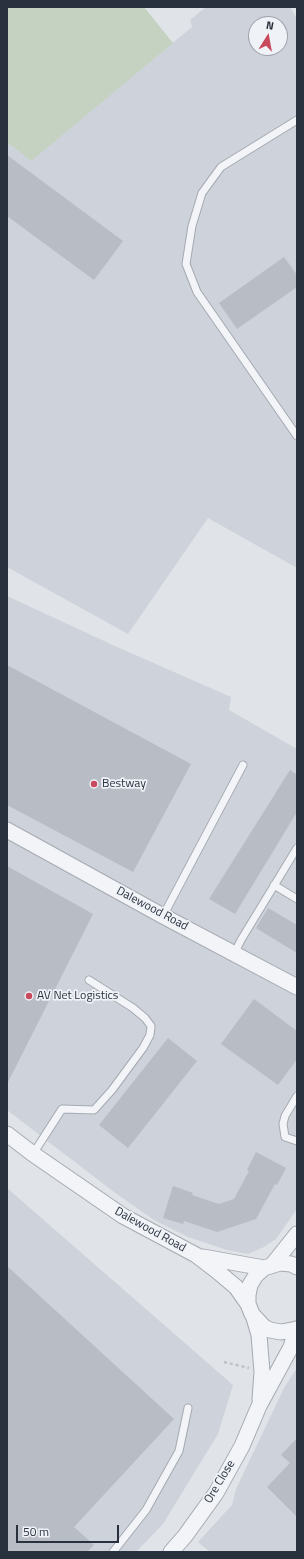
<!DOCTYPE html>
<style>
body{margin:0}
#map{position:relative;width:304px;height:1559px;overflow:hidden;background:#e0e3e8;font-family:"Titillium Web",sans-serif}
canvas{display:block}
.frame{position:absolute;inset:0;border:8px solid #29313f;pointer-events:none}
.north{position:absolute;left:248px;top:16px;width:40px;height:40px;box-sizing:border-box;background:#eff2f6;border:1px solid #a0a5ad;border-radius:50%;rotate:11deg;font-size:11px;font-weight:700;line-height:16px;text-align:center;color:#29313f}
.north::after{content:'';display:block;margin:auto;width:14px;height:18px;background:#c9495d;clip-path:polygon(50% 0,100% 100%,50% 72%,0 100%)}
.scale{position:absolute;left:16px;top:1525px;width:103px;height:18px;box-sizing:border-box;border:2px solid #29313f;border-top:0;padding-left:5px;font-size:12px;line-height:14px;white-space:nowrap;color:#29313f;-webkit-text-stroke:3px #eff2f6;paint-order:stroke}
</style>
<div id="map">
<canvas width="304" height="1559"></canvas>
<div class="frame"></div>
<div class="north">N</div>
<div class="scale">50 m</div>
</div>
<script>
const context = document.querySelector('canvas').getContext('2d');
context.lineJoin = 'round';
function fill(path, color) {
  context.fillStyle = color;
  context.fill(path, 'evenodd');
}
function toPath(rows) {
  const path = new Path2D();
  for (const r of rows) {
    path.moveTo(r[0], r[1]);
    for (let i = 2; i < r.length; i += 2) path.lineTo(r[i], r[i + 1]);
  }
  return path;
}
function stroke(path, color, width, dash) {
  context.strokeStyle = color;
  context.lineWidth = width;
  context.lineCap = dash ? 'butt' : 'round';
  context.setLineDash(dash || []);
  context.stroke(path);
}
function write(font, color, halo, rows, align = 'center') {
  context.font = font + ' "Titillium Web",sans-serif';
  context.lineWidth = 3.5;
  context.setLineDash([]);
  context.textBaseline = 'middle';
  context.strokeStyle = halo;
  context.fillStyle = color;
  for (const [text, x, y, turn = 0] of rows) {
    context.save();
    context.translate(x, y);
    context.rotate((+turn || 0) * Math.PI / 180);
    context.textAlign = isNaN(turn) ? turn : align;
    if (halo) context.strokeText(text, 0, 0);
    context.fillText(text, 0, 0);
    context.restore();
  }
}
fill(toPath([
 [206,7,290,7,297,19,297,568,208,518,128,634,7,567,7,142,31,160,192,27,190,20],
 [256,24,280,24,280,48,256,48],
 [7,596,117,647,231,697,229,710,297,749,297,1209,276,1239,264,1247,248,1254,227,1250,188,1237,154,1220,114,1192,7,1110],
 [7,1188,233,1385,218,1434,163,1524,136,1552,7,1552],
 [297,1368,297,1552,210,1552,198,1542,232,1505,236,1489,285,1386]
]), '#ced2da');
fill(toPath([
 [7,7,144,7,173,43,31,161,7,142]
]), '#c5d2c1');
fill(toPath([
 [7,155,123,241,94,280,7,216],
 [284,257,297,275,297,287,237,329,219,303],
 [7,665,191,764,133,872,7,805],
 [290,770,297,775,297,812,235,914,209,899],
 [7,866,93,914,7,1084],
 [268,908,297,925,297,953,256,928],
 [254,999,297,1031,297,1059,278,1085,221,1044],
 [168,1038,197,1061,128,1148,99,1125],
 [256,1152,286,1168,277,1185,275,1184,256,1219,217,1232,184,1221,183,1224,163,1218,173,1186,193,1193,192,1195,219,1204,234,1199,249,1171,247,1170],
 [7,1266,174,1419,74,1527,94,1545,87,1552,7,1552],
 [297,1438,297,1517,267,1487,290,1463,281,1455]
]), '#b7bcc5');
const service = toPath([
 [297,120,221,167,202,193,192,226,186,264,197,292,297,436],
 [274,885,297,899],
 [163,916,243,765],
 [234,954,241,940,297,848],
 [297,1096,285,1116,283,1124,285,1137,297,1141],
 [33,1154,62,1109,94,1110,112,1090,143,1048,150,1035,151,1026,145,1018,133,1008,89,980],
 [113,1552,146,1510,179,1451,188,1408]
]);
const minor = toPath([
 [7,830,163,916,297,987],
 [7,1134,33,1154,123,1216,196,1255,217,1271,236,1287,248,1304],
 [203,1257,264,1268],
 [273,1264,297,1234],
 [297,1267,291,1264,280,1263,264,1268,256,1275,250,1285,248,1295,248,1304,252,1314,264,1327,270,1330,281,1332,297,1329],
 [254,1318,259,1335,262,1372,260,1399],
 [171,1552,185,1536,216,1493,242,1446,259,1406,291,1347,296,1329]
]);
stroke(service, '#a5aab2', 9);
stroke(minor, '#a5aab2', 17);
stroke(toPath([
 [224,1362,249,1368]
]), '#bec1c7', 2.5, [3, 3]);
stroke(service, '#f2f4f7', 7);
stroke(minor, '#f2f4f7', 15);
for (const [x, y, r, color] of [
 [94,784,4,"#c9495d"],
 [29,996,4,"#c9495d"]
]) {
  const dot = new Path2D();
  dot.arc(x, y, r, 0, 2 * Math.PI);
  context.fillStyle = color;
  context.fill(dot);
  stroke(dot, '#eff2f6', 1.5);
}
write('12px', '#29313f', '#eff2f6', [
 ["Bestway",102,784],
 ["AV Net Logistics",37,996]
], 'left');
write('12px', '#29313f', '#eff2f6', [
 ["Dalewood Road",152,909,28],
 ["Dalewood Road",150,1230,29],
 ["Ore Close",220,1482,-59]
]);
</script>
